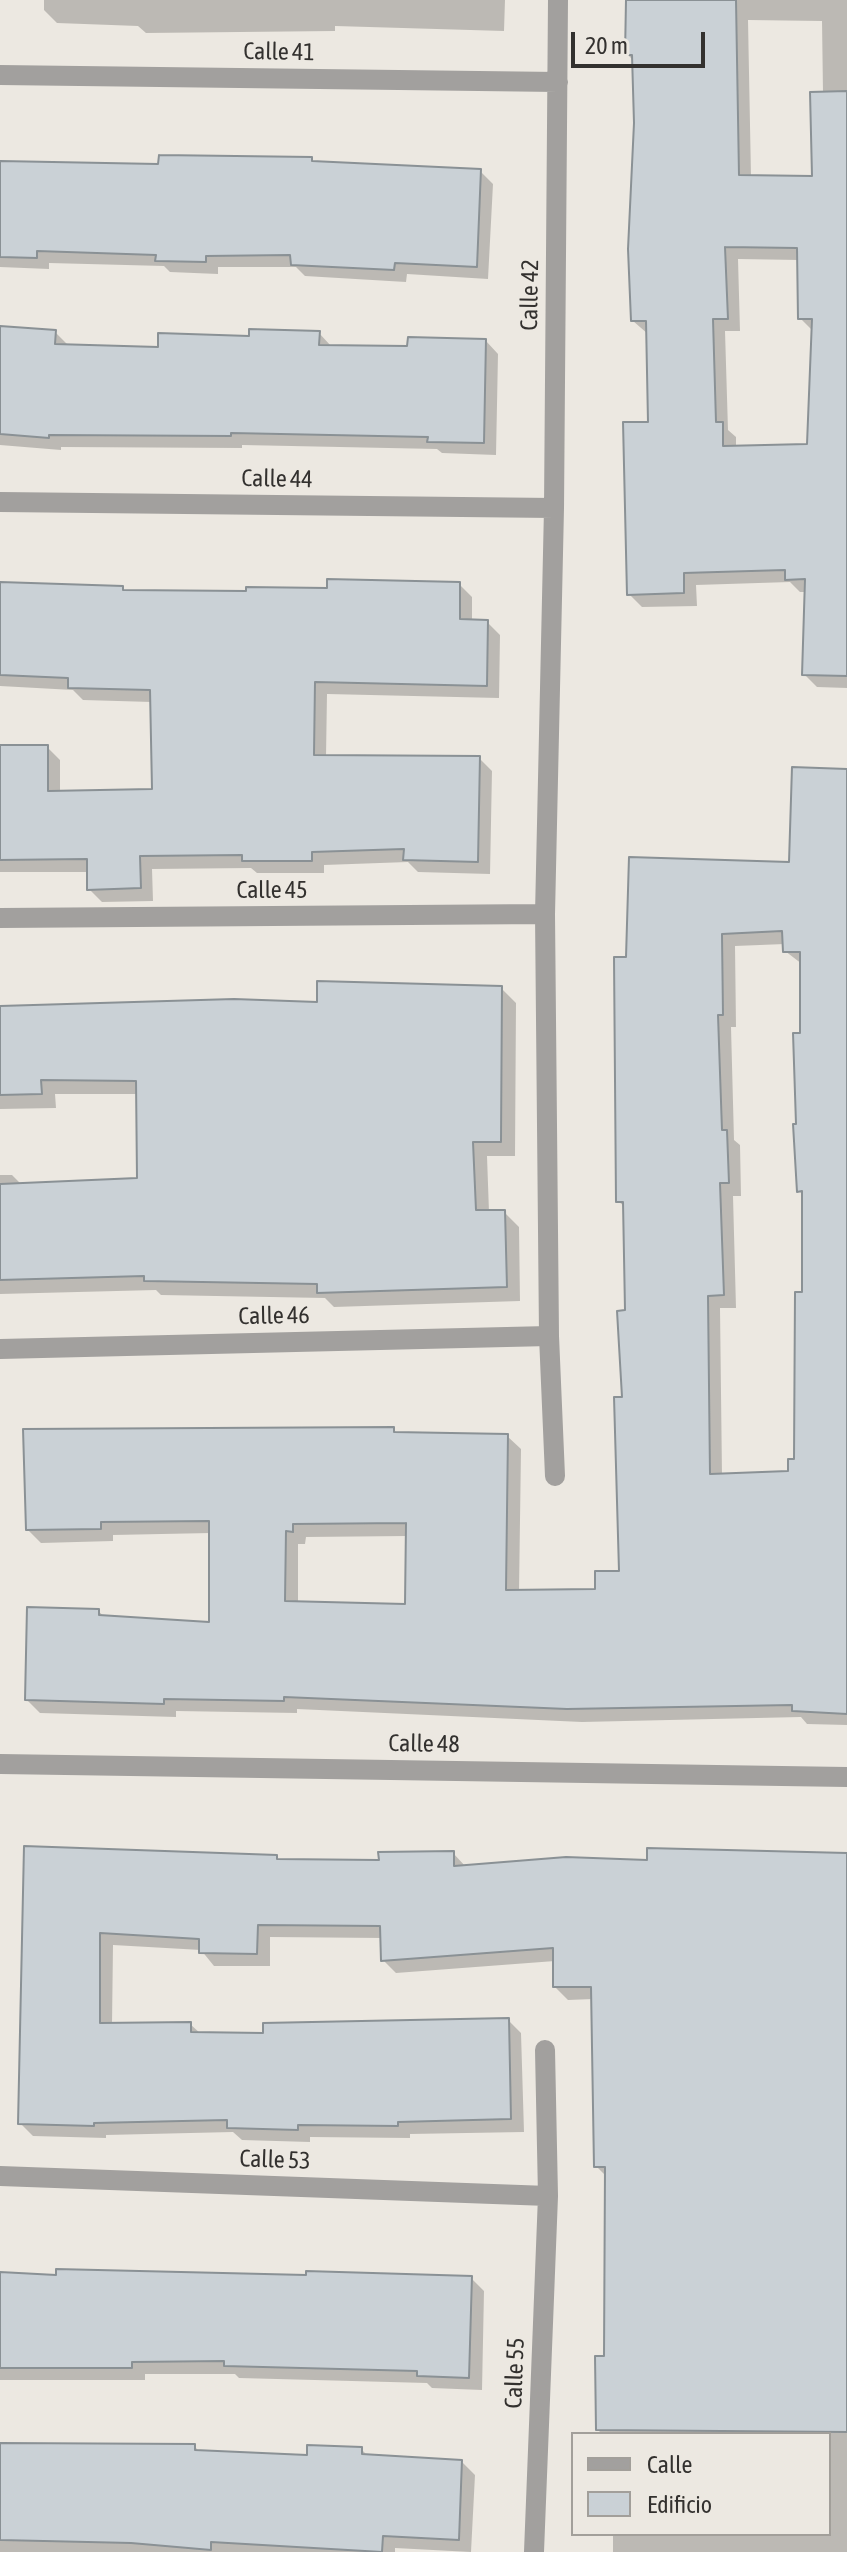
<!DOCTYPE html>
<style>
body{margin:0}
#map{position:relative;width:847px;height:2552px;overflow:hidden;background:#ece8e1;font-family:"Asap Condensed",sans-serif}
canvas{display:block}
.legend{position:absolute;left:571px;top:2432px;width:260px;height:104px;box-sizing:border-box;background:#ece8e1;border:2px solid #a29f9a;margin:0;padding:10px 14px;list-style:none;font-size:24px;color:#33312f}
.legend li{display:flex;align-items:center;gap:16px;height:40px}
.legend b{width:40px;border:2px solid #a29f9a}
.scale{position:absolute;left:571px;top:32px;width:134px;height:36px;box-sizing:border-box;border:4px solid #33312f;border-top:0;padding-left:10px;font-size:24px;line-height:28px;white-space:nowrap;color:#33312f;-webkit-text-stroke:6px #ece8e1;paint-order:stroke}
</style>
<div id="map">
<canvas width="847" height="2552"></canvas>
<ul class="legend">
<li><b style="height:10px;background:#a2a09e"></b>Calle</li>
<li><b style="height:22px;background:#cad1d6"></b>Edificio</li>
</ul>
<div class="scale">20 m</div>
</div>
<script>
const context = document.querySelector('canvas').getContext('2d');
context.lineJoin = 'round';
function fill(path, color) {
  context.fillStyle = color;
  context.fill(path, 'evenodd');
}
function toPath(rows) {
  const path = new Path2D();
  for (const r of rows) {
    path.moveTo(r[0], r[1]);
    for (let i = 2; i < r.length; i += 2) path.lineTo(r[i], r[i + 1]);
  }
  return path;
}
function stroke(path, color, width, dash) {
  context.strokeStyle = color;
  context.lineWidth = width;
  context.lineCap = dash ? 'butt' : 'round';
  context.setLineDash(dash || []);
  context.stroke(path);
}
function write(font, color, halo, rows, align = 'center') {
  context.font = font + ' "Asap Condensed",sans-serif';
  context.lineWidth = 6;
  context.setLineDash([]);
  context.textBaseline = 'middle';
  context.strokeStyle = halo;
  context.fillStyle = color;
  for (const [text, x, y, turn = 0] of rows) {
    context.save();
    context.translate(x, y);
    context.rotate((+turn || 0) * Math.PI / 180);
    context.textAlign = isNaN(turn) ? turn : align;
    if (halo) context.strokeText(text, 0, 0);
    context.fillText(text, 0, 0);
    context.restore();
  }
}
fill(toPath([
 [44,0,505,0,504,31,335,26,335,31,146,33,138,26,57,23,44,10],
 [628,0,847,0,847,688,817,687,804,674,806,592,800,592,790,582,696,585,697,606,642,607,629,594,650,424,648,334,633,321,636,123,634,61,627,54],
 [748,20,822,21,823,93,814,178,751,177],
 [738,259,799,260,800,318,813,331,809,446,736,448,736,437,728,430,725,331,740,331],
 [311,159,316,163,480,171,493,184,488,279,407,274,406,282,305,276,296,267,218,267,218,274,170,272,164,266,49,263,49,269,0,267,0,163,160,166],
 [0,328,55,332,68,345,160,349,319,333,331,346,409,348,486,341,498,354,496,455,442,453,437,449,242,445,242,448,61,447,61,450,0,445],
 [459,584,472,597,472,622,487,622,500,635,499,698,327,694,326,757,479,758,492,771,490,874,418,872,408,862,324,865,324,873,257,873,251,868,152,869,153,901,102,902,89,889,89,872,0,872,0,747,47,747,60,760,60,793,154,791,152,702,83,700,73,690,0,686,0,585,123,588,126,592,248,593],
 [847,771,847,1725,807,1724,801,1717,582,1722,297,1709,297,1713,176,1711,176,1717,40,1713,27,1700,98,1611,105,1617,211,1624,211,1533,113,1535,113,1541,41,1543,28,1530,393,1429,398,1434,507,1436,521,1449,519,1592,597,1591,621,1573,627,1312,625,1207,618,1201,628,959,791,864],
 [785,944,785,951,802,964,799,1191,804,1196,804,1294,796,1461,790,1473,722,1476,720,1308,736,1308,733,1196,741,1196,740,1145,734,1140,731,1027,736,1027,735,946],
 [408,1536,407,1606,298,1603,298,1544,305,1544,306,1537],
 [501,988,516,1003,515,1156,487,1156,489,1212,504,1212,519,1227,520,1301,334,1307,325,1298,161,1295,156,1290,0,1294,0,1175,12,1175,22,1185,139,1180,138,1094,55,1094,56,1108,0,1109,0,1007,319,1004],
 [26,1848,276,1857,280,1861,381,1862,453,1853,466,1867,847,1855,847,2552,613,2552,613,2534,829,2534,829,2434,602,2434,598,2430,606,2358,607,2177,596,2166,593,1999,568,2000,555,1987,555,1961,396,1973,383,1960,383,1938,270,1937,270,1966,214,1966,201,1950,113,1945,112,2025,190,2024,201,2034,265,2035,508,2020,521,2033,524,2132,410,2134,410,2138,310,2137,310,2142,242,2140,233,2132,106,2135,106,2138,33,2136,20,2123],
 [0,2274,471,2278,484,2291,482,2390,432,2388,427,2383,239,2378,235,2374,145,2374,145,2380,0,2380],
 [0,2445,194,2446,200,2452,309,2457,361,2449,368,2456,462,2462,475,2475,471,2552,395,2548,395,2552,0,2552]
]), '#0003');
const building = toPath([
 [626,0,736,0,739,175,812,176,810,92,847,91,847,676,802,675,805,579,785,580,785,570,684,573,684,593,627,595,623,422,648,422,646,321,631,321,628,249,634,123,632,55,625,55,626,0],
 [725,247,797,248,798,319,812,319,807,444,723,446,723,422,716,422,713,319,728,319,725,247],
 [159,155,312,157,312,161,481,169,477,267,395,263,394,270,291,265,290,255,206,256,206,262,155,261,156,255,37,251,37,258,0,257,0,161,158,164,159,155],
 [0,326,56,330,55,344,158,347,158,333,249,336,249,329,320,331,319,345,407,346,408,337,486,339,484,443,427,442,428,437,231,433,231,436,49,435,49,438,0,434,0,326],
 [327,579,460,582,460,619,488,620,487,686,315,682,314,755,480,756,478,862,403,860,404,849,312,852,312,861,242,861,242,855,140,856,141,888,87,890,87,859,0,860,0,745,48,745,48,791,152,789,150,690,68,688,68,678,0,675,0,582,123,586,123,590,246,591,246,587,327,588,327,579],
 [792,767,847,769,847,1714,792,1711,792,1705,567,1709,284,1697,284,1701,164,1699,164,1704,25,1700,27,1607,99,1609,99,1615,209,1622,209,1521,101,1522,101,1529,26,1530,23,1429,394,1427,394,1432,508,1434,506,1590,595,1589,595,1571,619,1571,614,1397,622,1397,617,1311,625,1310,623,1202,616,1202,614,957,626,957,629,857,789,862,792,767],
 [782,931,783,952,800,952,800,1033,793,1033,796,1124,793,1124,797,1192,802,1191,802,1292,795,1292,794,1459,788,1459,788,1471,710,1474,708,1296,724,1295,720,1183,729,1183,727,1130,722,1130,718,1015,723,1015,722,934,782,931],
 [406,1523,405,1604,285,1601,286,1531,293,1532,293,1524,406,1523],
 [317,981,502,986,501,1142,473,1142,476,1210,505,1210,507,1287,317,1293,317,1284,144,1281,144,1276,0,1280,0,1184,137,1178,136,1081,41,1080,42,1094,0,1095,0,1006,234,999,317,1002,317,981],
 [24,1846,277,1855,277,1859,379,1860,378,1852,454,1851,454,1866,566,1857,647,1860,647,1848,847,1853,847,2432,596,2430,595,2356,604,2356,605,2167,594,2167,591,1987,553,1987,553,1948,381,1961,380,1926,258,1925,257,1954,199,1953,199,1939,100,1933,100,2023,191,2022,191,2032,263,2033,263,2023,509,2018,511,2119,398,2122,398,2126,298,2125,298,2130,227,2128,227,2120,94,2123,94,2126,18,2124,24,1846],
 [56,2269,306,2275,306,2271,472,2276,469,2378,417,2376,417,2371,224,2366,224,2361,132,2362,132,2368,0,2368,0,2272,56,2275,56,2269],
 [0,2443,195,2444,195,2450,307,2455,307,2445,362,2447,362,2454,462,2460,459,2540,383,2536,382,2552,211,2542,211,2550,131,2543,0,2540,0,2443]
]);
fill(building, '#cad1d6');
stroke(building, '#8a9195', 2);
stroke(toPath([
 [0,75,558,82],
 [0,502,554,508],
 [0,918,545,914],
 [0,1349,549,1336],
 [555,1476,549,1336,545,914,554,508,558,0],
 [0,1764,847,1777],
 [0,2176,548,2196],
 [534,2552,548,2196,545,2050]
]), '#a2a09e', 20);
write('24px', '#33312f', '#ece8e1', [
 ["Calle 41",279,52,1],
 ["Calle 42",530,295,-89],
 ["Calle 44",277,479,1],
 ["Calle 45",272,890],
 ["Calle 46",274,1316,-1],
 ["Calle 48",424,1744,1],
 ["Calle 53",275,2160,2],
 ["Calle 55",515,2373,-88]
]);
</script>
